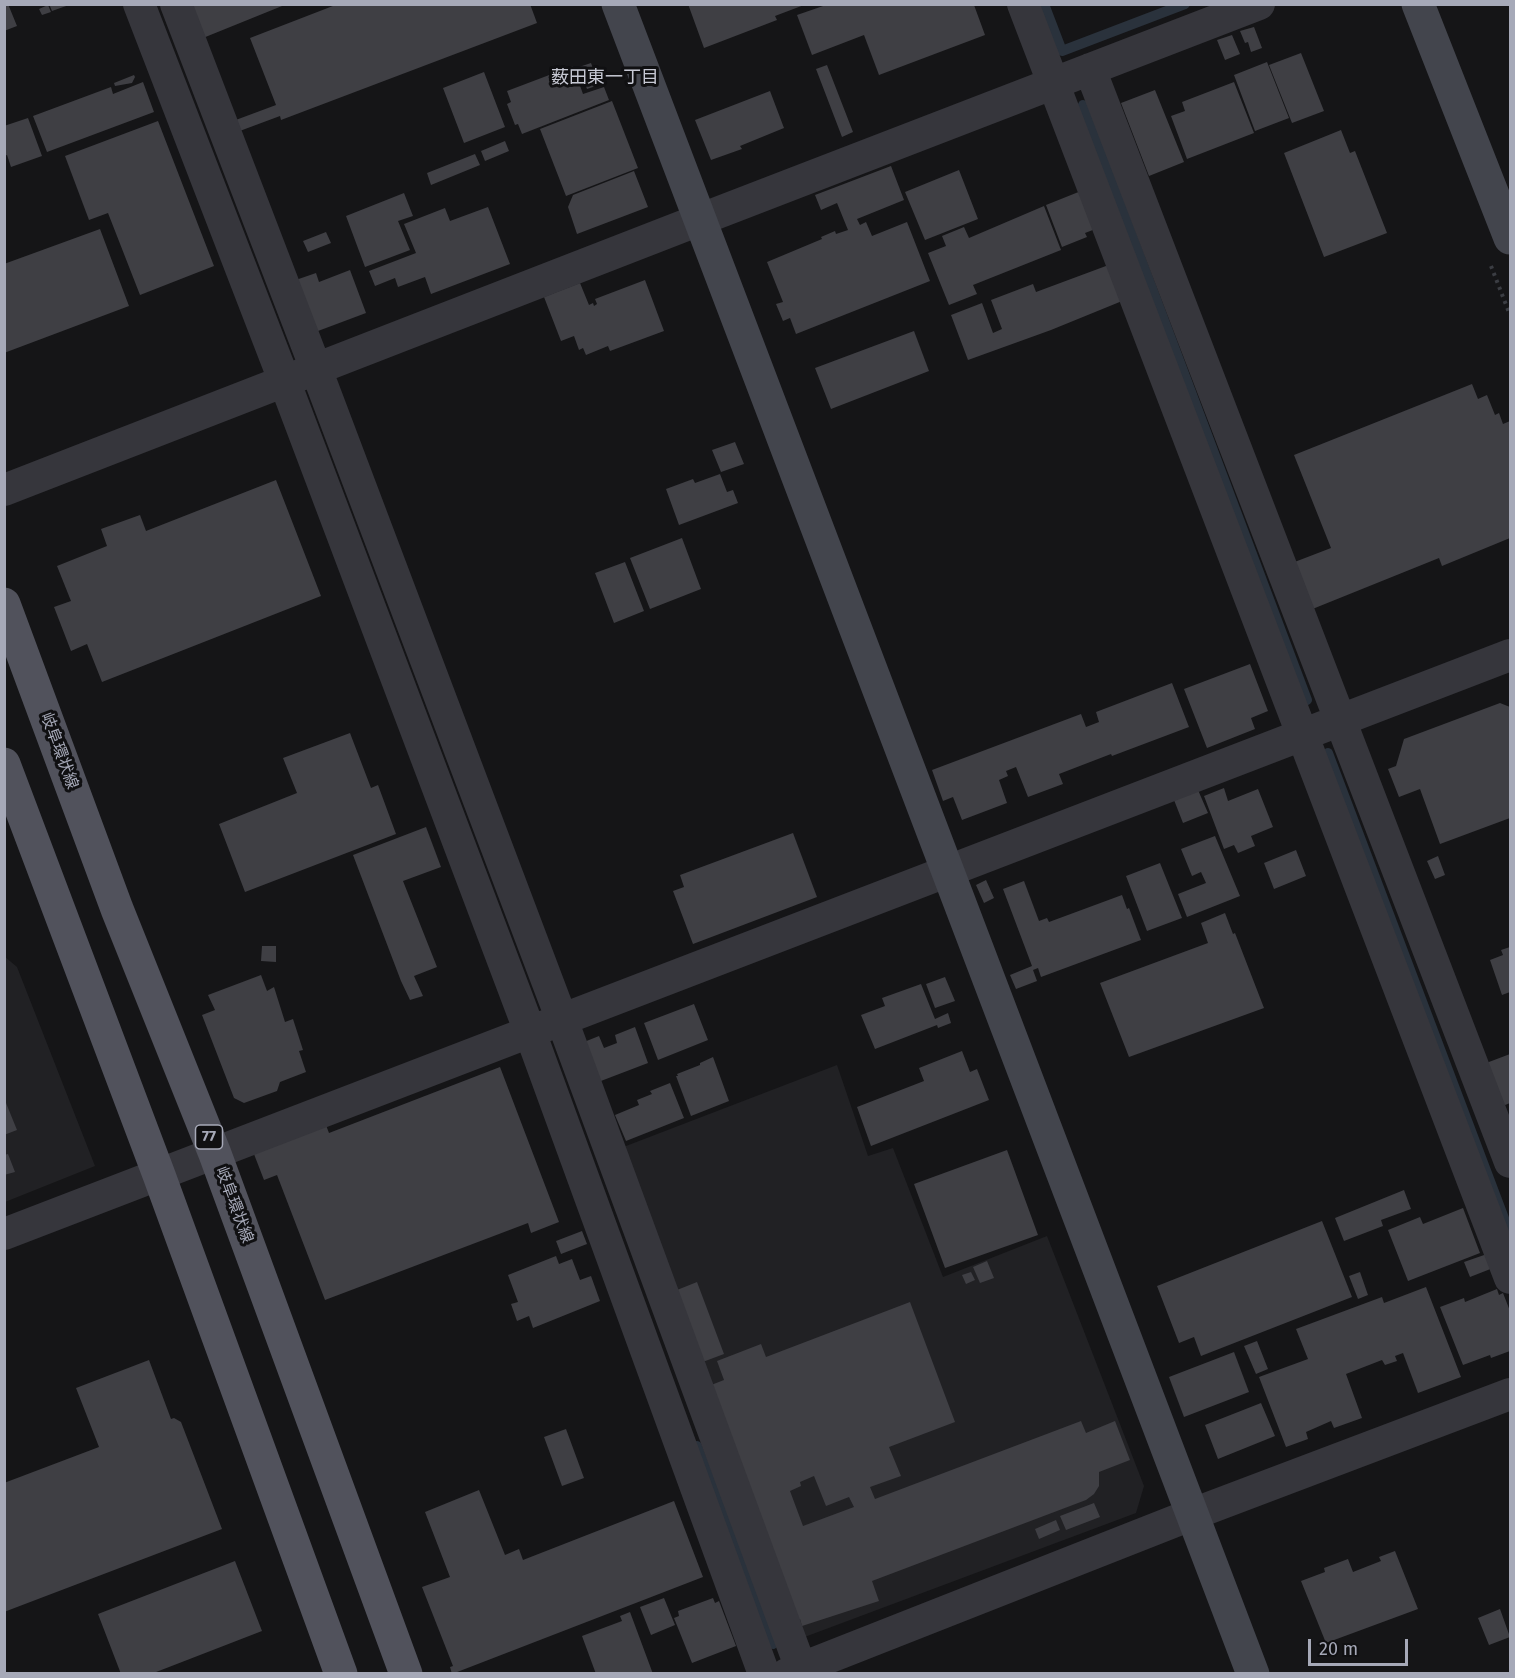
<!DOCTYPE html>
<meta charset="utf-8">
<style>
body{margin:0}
#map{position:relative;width:1515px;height:1678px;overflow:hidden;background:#151517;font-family:"Fira Sans",sans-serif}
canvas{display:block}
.frame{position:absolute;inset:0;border:6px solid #a6a9b8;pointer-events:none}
.scale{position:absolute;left:1308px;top:1639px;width:100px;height:27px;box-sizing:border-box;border:3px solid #a6a9b8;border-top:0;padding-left:8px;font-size:18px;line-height:21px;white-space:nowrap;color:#a6a9b8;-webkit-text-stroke:4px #101012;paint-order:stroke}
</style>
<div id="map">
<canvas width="1515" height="1678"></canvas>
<div class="frame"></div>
<div class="scale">20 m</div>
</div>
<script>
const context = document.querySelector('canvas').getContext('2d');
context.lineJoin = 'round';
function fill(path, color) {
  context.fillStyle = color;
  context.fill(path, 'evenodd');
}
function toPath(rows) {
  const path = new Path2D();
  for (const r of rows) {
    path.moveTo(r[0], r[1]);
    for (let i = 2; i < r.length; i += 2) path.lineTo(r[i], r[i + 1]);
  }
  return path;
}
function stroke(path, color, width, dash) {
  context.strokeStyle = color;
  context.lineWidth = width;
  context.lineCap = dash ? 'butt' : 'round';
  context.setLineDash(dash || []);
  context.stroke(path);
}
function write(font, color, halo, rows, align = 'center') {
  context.font = font + ' "Fira Sans","Noto Sans JP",sans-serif';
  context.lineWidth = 6;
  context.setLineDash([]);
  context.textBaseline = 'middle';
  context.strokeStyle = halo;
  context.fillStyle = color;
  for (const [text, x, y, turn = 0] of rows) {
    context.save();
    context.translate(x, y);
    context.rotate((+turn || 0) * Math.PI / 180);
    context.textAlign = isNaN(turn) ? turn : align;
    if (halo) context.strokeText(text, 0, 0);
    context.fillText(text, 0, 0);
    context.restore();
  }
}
fill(toPath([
 [4,956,17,967,95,1166,5,1202],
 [837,1065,868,1156,893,1148,943,1277,1047,1236,1144,1486,1136,1513,802,1638,613,1151]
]), '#212124');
stroke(toPath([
 [1044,4,1062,51,1185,4],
 [1083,105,1307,700],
 [1328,753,1510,1234],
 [697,1446,773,1644]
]), '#2a323c', 10);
fill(toPath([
 [4,4,8,4,17,26,4,31],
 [49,4,69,4,69,5,52,11],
 [184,4,287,4,198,40],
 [338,4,530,4,537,23,281,120,280,116,229,135,225,124,276,105,250,38],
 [688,4,804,4,804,5,775,16,777,20,704,48],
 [48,5,51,12,42,15,39,9],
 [826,5,974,5,985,35,879,75,864,35,812,55,797,15],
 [1254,27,1262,48,1251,52,1248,42,1245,43,1240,31],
 [1232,35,1240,54,1225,60,1217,40],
 [1301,53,1324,111,1292,123,1269,65],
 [1267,62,1289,118,1255,131,1234,75],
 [591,63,599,85,587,89,579,67],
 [827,65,853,132,842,137,816,69],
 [573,66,583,94,604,87,609,100,522,134,518,124,515,125,507,104,511,102,507,91],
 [484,72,505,127,464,143,443,88],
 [134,75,135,77,132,83,115,86,114,83],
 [143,82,154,112,47,152,33,116,111,87,113,94],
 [1234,82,1254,133,1187,159,1171,116,1185,111,1182,102],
 [1155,90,1184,162,1149,176,1121,103],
 [770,91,784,128,740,146,742,149,711,160,695,120],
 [612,101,638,168,566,196,540,129],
 [28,118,42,156,11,167,7,155,4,156,4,126],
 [158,121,214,266,140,295,108,213,89,220,65,156],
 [1341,130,1350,153,1355,151,1387,233,1324,257,1284,153],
 [505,141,509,151,485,161,481,151],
 [475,154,480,165,431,185,427,173],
 [891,166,904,200,857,219,860,225,866,222,872,236,907,222,930,281,796,334,790,318,783,321,776,304,783,302,767,262,822,239,821,237,835,231,836,234,848,230,837,203,821,210,815,195],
 [959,170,978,219,925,240,905,192],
 [634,171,648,207,577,234,568,207,573,195],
 [1086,189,1098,228,1085,233,1087,237,1062,247,1046,205],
 [404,193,413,216,398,221,410,250,365,267,346,216],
 [1044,206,1061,250,973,285,977,294,949,305,928,253,946,246,942,236,964,227,969,238],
 [488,207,510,264,431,294,425,277,398,287,395,278,375,286,369,271,416,253,404,224,445,208,450,221],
 [100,229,129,306,4,353,4,264],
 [326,232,331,243,308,252,303,241],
 [1114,263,1127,299,1051,330,968,360,951,315,982,303,993,333,1002,329,991,300,1033,284,1036,292],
 [350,270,366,313,310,334,290,282,316,273,319,282],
 [645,280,664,331,610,351,608,346,586,355,583,348,579,350,574,336,561,341,544,297,580,283,589,305,593,303,594,306,597,304,595,299],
 [914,331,929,371,831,409,815,368],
 [1472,384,1478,399,1487,395,1495,415,1499,413,1503,424,1510,421,1510,538,1442,566,1439,558,1310,610,1292,563,1331,548,1294,455],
 [735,442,744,464,721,472,712,450],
 [720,474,727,492,733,490,738,503,679,525,666,489,693,479,695,483],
 [276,480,321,596,102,682,87,644,71,651,54,607,71,601,57,566,107,546,101,529,140,515,146,531],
 [682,538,701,589,650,609,630,558],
 [625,562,644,611,614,623,595,573],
 [1250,664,1268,711,1251,718,1255,729,1207,748,1184,689],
 [1172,683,1189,727,1112,756,1111,754,1059,774,1063,784,1028,797,1016,767,1006,771,1008,776,999,780,1007,803,962,820,953,797,943,801,932,770,1081,714,1086,727,1099,722,1096,712],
 [1500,703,1510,707,1510,818,1440,844,1420,789,1399,797,1388,769,1396,766,1404,739],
 [350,733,371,788,378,785,396,834,245,892,219,824,297,793,283,758],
 [1224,788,1228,801,1258,789,1273,827,1251,836,1255,846,1238,853,1234,845,1224,849,1204,796],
 [1198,790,1208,813,1183,823,1174,800],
 [426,827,441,867,403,881,437,967,414,976,423,996,410,1000,401,981,353,855],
 [793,833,817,897,693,944,673,891,684,887,680,875],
 [1215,836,1240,896,1187,917,1178,894,1206,883,1201,872,1192,876,1181,849],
 [1296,850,1306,876,1274,889,1264,863],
 [1438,856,1445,875,1435,879,1427,861],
 [1160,863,1182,918,1147,931,1126,876],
 [986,880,994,898,984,903,976,885],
 [1024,881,1039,921,1047,918,1049,922,1122,895,1127,909,1129,908,1141,940,1041,977,1038,968,1033,970,1037,981,1016,989,1010,975,1032,966,1003,889],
 [1225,913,1233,934,1235,933,1264,1008,1129,1057,1100,983,1208,943,1201,923],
 [262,946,276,946,276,962,261,961],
 [1510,947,1510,992,1502,995,1490,960,1503,955,1501,950],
 [261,975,267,991,274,987,285,1022,293,1019,303,1050,299,1051,306,1072,280,1082,277,1091,244,1103,234,1098,202,1015,215,1010,208,995],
 [945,977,955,1001,935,1008,926,984],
 [921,984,935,1019,948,1013,951,1023,938,1028,937,1025,875,1049,861,1015,885,1006,882,998],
 [694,1004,708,1040,658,1060,644,1023],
 [635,1027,648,1063,593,1084,579,1044,599,1036,604,1048,617,1043,615,1035],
 [962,1051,970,1072,977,1069,989,1100,871,1146,857,1107,924,1081,919,1068],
 [1510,1054,1510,1103,1498,1108,1481,1065],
 [713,1057,729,1101,691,1116,676,1076,678,1076,677,1074,700,1065,700,1063],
 [500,1067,559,1222,531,1233,528,1223,325,1300,277,1175,264,1180,252,1149,324,1120,329,1133],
 [670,1083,684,1118,626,1141,615,1115,639,1105,637,1100,652,1094,650,1091],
 [4,1098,17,1130,4,1135],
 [1007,1150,1038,1235,945,1268,914,1184],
 [8,1154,15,1172,4,1175,4,1155],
 [1404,1190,1411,1209,1381,1220,1383,1226,1344,1241,1335,1218],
 [1463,1208,1480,1253,1408,1281,1388,1230,1420,1217,1423,1224],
 [1322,1221,1352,1297,1201,1356,1194,1337,1179,1343,1157,1286],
 [582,1231,587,1244,561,1254,556,1241],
 [1487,1254,1493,1268,1470,1277,1464,1262],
 [556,1256,559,1264,572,1259,580,1280,591,1276,600,1301,533,1328,529,1316,517,1321,511,1304,518,1302,508,1275],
 [987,1261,994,1278,980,1283,973,1267],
 [971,1272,975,1280,966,1284,962,1275],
 [1360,1272,1368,1295,1358,1299,1349,1276],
 [697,1282,724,1354,700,1363,672,1292],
 [1426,1287,1461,1377,1418,1393,1403,1353,1395,1356,1397,1361,1385,1365,1382,1360,1346,1374,1362,1418,1334,1428,1331,1421,1306,1432,1308,1439,1286,1447,1259,1377,1308,1359,1296,1329,1382,1297,1384,1303],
 [1497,1289,1499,1295,1503,1293,1510,1311,1510,1351,1491,1358,1490,1355,1463,1365,1440,1307,1464,1298,1465,1302],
 [910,1302,955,1422,889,1447,901,1476,870,1487,875,1499,1081,1421,1086,1433,1115,1421,1130,1460,1099,1472,1099,1486,1094,1494,1086,1500,872,1581,879,1601,802,1626,800,1619,797,1620,706,1387,724,1380,717,1361,761,1344,766,1357],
 [814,1476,826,1506,849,1497,854,1507,803,1526,790,1491,801,1486,800,1482],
 [1257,1341,1268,1369,1256,1374,1244,1346],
 [1234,1352,1249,1392,1184,1417,1169,1377],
 [149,1360,171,1419,174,1418,181,1422,222,1529,4,1612,4,1483,99,1447,76,1388],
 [1261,1403,1275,1436,1218,1459,1205,1425],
 [566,1429,584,1478,562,1486,544,1437],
 [479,1490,505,1555,519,1549,523,1560,674,1501,703,1577,452,1674,450,1667,453,1666,422,1587,450,1577,425,1512],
 [1094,1503,1100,1517,1066,1530,1060,1516],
 [1056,1520,1060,1530,1039,1539,1035,1529],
 [1395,1551,1418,1609,1326,1643,1301,1581,1325,1572,1324,1568,1348,1559,1353,1572,1381,1561,1379,1557],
 [235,1561,262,1631,151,1674,121,1674,98,1614],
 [664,1598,675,1625,651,1635,640,1607],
 [713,1598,715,1603,719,1601,736,1646,692,1663,674,1618,679,1616,678,1611],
 [1500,1609,1510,1637,1489,1645,1478,1618],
 [630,1612,653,1674,596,1674,582,1636,622,1621,620,1616]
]), '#3f3f44');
stroke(toPath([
 [1491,266,1510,315]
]), '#3b3d43', 4, [3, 4.5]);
stroke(toPath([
 [139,4,284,380,530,1032,764,1674],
 [176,4,316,369,562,1020,803,1674],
 [1023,4,1510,1278],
 [1090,69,1510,1162],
 [4,490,699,220,1259,4],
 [4,1234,1510,655],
 [787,1674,1193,1514,1510,1394]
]), '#36363c', 32);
stroke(toPath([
 [618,4,1253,1674],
 [1418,4,1510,238]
]), '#43454d', 33);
stroke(toPath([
 [4,604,117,909,215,1154,406,1674],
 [4,764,159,1175,341,1674]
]), '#51525c', 33);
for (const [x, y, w] of [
 [209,1137,27]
]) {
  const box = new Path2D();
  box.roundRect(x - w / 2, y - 12, w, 24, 4.5);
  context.fillStyle = '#101012';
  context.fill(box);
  stroke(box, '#a6a9b8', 1.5);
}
write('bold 15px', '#a6a9b8', null, [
 ["77",209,1137]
]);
write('16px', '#a6a9b8', '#101012', [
 ["岐阜環状線",59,751,70],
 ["岐阜環状線",234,1205,70]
]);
write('18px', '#c7c9d4', '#101012', [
 ["薮田東一丁目",605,78]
]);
</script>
